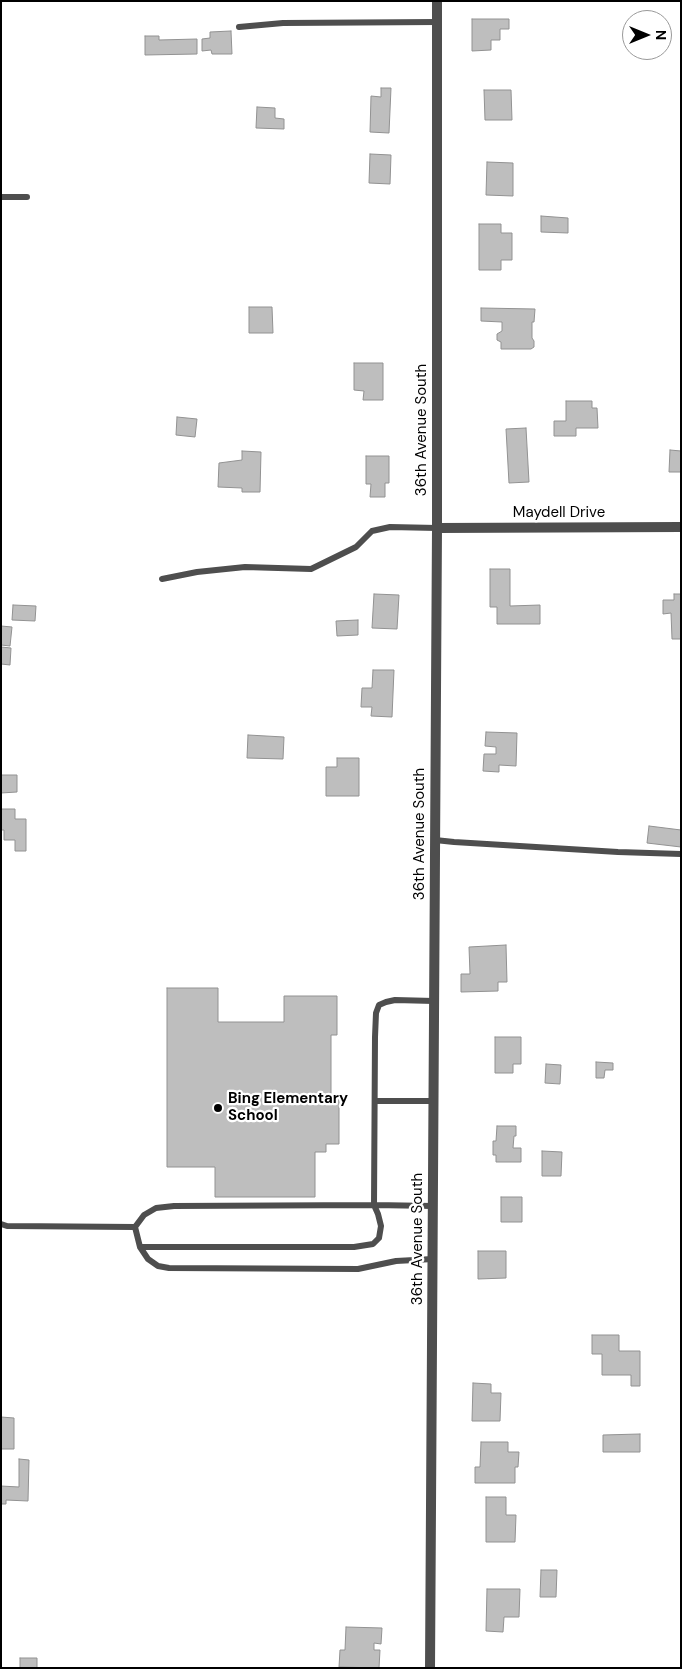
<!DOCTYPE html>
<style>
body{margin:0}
#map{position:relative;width:682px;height:1669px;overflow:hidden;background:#fff;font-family:"DM Sans",sans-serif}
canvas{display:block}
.frame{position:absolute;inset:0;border:2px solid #000;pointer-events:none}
.north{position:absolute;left:622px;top:10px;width:50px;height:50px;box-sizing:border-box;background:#fff;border:1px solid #999;border-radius:50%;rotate:90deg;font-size:14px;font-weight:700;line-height:20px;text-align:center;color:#000}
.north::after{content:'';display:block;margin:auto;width:18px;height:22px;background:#000;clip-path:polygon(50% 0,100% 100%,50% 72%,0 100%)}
</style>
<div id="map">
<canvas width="682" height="1669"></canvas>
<div class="frame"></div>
<div class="north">N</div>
</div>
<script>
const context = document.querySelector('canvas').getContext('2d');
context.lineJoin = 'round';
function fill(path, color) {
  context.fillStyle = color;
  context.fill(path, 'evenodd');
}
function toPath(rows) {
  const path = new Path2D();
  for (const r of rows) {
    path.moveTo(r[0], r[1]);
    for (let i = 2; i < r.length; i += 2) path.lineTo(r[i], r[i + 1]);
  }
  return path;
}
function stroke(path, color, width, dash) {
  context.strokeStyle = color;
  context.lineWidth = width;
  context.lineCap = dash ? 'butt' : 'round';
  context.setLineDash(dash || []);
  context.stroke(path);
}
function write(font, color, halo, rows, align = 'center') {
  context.font = font + ' "DM Sans",sans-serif';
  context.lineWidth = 4.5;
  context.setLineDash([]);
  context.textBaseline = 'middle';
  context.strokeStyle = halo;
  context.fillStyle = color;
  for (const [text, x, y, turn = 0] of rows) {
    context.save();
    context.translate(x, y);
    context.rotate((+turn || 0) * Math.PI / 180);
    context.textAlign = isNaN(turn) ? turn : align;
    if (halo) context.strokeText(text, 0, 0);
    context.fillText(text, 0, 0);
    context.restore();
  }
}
const building = toPath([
 [472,19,509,19,509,29,500,29,500,40,491,40,491,50,472,51,472,19],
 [231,31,232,54,212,54,211,50,202,51,202,39,210,38,210,32,231,31],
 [145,36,159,36,159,40,197,39,197,54,145,55,145,36],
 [381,88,391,88,389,133,370,132,371,96,381,97,381,88],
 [484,90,511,90,512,120,485,120,484,90],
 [257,107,275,108,275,118,284,119,284,129,256,128,257,107],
 [370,154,391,155,390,184,369,183,370,154],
 [487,162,513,163,513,196,486,195,487,162],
 [541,216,568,218,568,233,541,232,541,216],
 [479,224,501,224,501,233,512,233,512,260,501,260,501,270,479,270,479,224],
 [249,307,272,307,273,333,249,333,249,307],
 [481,308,535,309,534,322,532,322,532,338,534,341,534,347,531,349,501,349,501,342,497,340,497,334,502,331,502,322,481,321,481,308],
 [354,363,383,363,383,400,363,400,364,391,354,390,354,363],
 [566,401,592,401,592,408,597,408,598,428,576,428,576,436,554,436,554,421,566,421,566,401],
 [177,417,197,419,195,437,176,435,177,417],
 [526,428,529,482,509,483,506,429,526,428],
 [670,450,681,451,681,472,669,472,670,450],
 [242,451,261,452,260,492,242,492,242,488,218,487,219,463,242,460,242,451],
 [366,456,389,456,389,483,385,483,385,497,370,497,371,484,366,484,366,456],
 [490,569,510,569,510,606,540,605,540,624,497,624,497,607,490,607,490,569],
 [374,594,399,595,397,629,372,628,374,594],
 [674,594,681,594,681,639,672,639,671,613,663,614,663,600,674,600,674,594],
 [13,605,36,606,35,621,12,620,13,605],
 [358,620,358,635,337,636,336,621,358,620],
 [1,626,12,627,10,646,1,645,1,626],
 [1,647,11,648,10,665,1,664,1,647],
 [373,670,394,670,392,717,371,716,372,707,361,707,362,688,372,688,373,670],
 [486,732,517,733,516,766,499,765,499,772,483,771,484,754,496,754,496,747,485,746,486,732],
 [248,735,284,737,283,759,247,758,248,735],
 [337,758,359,758,359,796,326,796,326,767,337,767,337,758],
 [1,775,17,775,17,792,1,793,1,775],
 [1,809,15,809,15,819,26,819,26,851,15,851,15,840,4,840,4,830,1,830,1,809],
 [649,826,681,830,681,847,647,843,649,826],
 [506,945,507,982,498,982,498,991,461,992,461,974,470,974,469,947,506,945],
 [167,988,218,988,218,1022,284,1022,284,996,337,996,337,1035,331,1035,331,1098,339,1098,339,1144,326,1144,326,1152,315,1152,315,1197,215,1197,215,1167,167,1167,167,988],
 [495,1037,521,1037,521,1064,513,1064,513,1073,495,1073,495,1037],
 [596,1062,613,1063,613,1070,605,1070,604,1078,596,1078,596,1062],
 [546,1064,561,1065,560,1084,545,1083,546,1064],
 [497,1126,516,1126,516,1136,514,1136,513,1148,521,1148,521,1162,496,1162,496,1155,493,1155,493,1141,496,1141,497,1126],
 [542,1151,562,1152,561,1176,542,1176,542,1151],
 [501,1197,522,1197,522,1222,501,1222,501,1197],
 [478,1251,506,1251,506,1278,478,1279,478,1251],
 [592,1335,619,1335,619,1351,640,1351,640,1386,631,1386,631,1375,602,1375,602,1354,592,1354,592,1335],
 [473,1383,491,1384,491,1393,501,1393,500,1421,472,1421,473,1383],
 [1,1417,14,1418,14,1449,1,1449,1,1417],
 [640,1434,640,1452,603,1452,603,1435,640,1434],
 [481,1442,508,1442,508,1452,519,1452,518,1467,515,1467,515,1483,475,1483,475,1467,480,1467,481,1442],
 [19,1459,29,1460,28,1501,6,1500,6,1504,1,1504,1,1486,19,1487,19,1459],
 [486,1497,506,1497,506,1515,516,1515,515,1542,486,1542,486,1497],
 [541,1570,557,1570,556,1597,540,1597,541,1570],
 [487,1589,520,1589,519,1617,504,1617,503,1632,486,1631,487,1589],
 [346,1627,382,1628,381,1644,374,1643,374,1650,380,1650,379,1668,339,1667,340,1650,345,1650,346,1627],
 [20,1658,37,1658,37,1668,20,1668,20,1658]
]);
fill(building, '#bebebe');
stroke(building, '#929292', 1);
stroke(toPath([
 [239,27,283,23,437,22],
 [1,197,27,197],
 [162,579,197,572,245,567,311,569,356,547,372,531,390,527,437,528],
 [435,840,454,842,618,852,681,854],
 [375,1101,434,1101],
 [433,1206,374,1205,375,1037,376,1013,379,1005,386,1002,395,1000,434,1001],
 [1,1224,7,1226,135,1227,144,1215,156,1208,174,1206,374,1205,378,1214,381,1226,379,1238,373,1244,354,1247,140,1247],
 [135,1227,140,1247,148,1259,158,1266,169,1268,358,1269,396,1261,433,1259]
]), '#4e4e4e', 6);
stroke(toPath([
 [437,528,681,527],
 [430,1668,437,528,437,1]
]), '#4e4e4e', 10);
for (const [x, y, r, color] of [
 [218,1108,5,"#000"]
]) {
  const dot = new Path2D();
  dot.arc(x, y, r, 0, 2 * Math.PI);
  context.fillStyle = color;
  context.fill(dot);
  stroke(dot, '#fff', 2);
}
write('15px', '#000', '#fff', [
 ["36th Avenue South",422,430,-90],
 ["Maydell Drive",559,513],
 ["36th Avenue South",420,834,-90],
 ["36th Avenue South",418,1239,-90]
]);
write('bold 15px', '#000', '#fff', [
 ["Bing Elementary",228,1099],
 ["School",228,1116]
], 'left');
</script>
